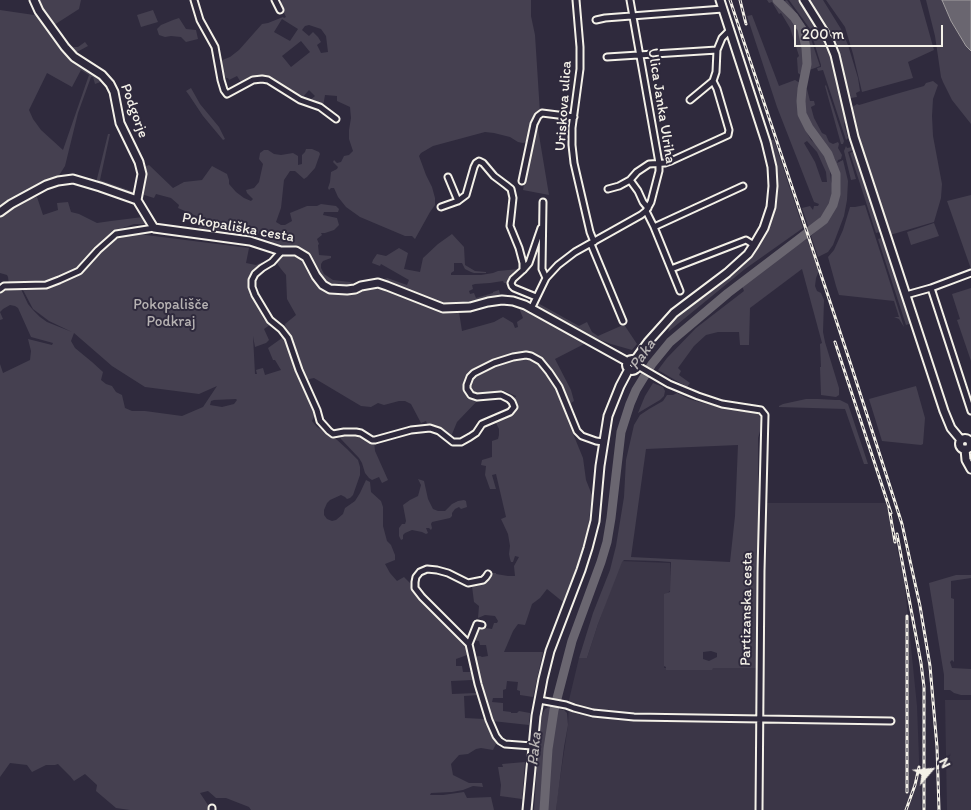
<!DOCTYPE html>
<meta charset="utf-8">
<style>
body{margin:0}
#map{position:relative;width:971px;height:810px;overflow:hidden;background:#2f2a3d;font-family:Itim,sans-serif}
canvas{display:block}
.north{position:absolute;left:906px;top:745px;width:50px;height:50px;-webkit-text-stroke:4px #2f2a3d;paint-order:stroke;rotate:63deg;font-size:14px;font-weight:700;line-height:20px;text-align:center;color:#f4f1e8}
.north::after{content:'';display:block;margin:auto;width:18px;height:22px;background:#f4f1e8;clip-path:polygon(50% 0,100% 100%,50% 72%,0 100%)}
.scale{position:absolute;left:794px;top:25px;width:149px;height:22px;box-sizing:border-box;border:2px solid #f4f1e8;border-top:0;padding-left:6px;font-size:15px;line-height:18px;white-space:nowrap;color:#f4f1e8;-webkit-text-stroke:4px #2f2a3d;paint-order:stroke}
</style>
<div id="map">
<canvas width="971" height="810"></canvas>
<div class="north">N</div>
<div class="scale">200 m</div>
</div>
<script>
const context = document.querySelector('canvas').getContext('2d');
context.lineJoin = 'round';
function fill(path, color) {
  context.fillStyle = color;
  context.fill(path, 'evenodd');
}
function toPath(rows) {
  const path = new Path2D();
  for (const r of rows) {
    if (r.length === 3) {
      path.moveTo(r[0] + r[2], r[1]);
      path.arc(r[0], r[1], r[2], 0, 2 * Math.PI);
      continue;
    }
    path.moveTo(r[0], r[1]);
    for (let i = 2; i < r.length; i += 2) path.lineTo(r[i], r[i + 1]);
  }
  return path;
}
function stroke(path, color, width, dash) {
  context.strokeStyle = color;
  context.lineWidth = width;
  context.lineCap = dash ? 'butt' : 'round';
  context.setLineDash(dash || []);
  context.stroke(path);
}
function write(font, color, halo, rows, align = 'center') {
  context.font = font + ' Itim,sans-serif';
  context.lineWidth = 4;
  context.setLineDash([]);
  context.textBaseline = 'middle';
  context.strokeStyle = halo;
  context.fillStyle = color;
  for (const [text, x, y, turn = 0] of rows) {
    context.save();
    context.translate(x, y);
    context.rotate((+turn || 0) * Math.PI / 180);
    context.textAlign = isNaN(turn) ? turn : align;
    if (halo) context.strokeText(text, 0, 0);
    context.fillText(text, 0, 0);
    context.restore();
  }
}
fill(toPath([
 [757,503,886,503,904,578,917,706,921,810,556,810,557,799,568,725,569,700,579,658,587,658,598,624,621,561,670,563,671,590,664,596,664,668,756,667],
 [945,700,971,700,971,810,947,810]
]), '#3b3647');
fill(toPath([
 [35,0,81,0,79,9,54,25,69,44,73,47,78,47,85,42,88,46,75,53,69,48],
 [282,0,531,0,531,16,535,35,540,113,529,146,526,142,523,143,518,142,510,137,494,133,485,132,433,146,421,153,419,156,426,175,432,187,435,198,435,205,430,212,415,239,412,236,405,236,360,217,346,207,338,197,334,188,331,188,329,190,328,188,330,182,331,172,337,169,338,167,333,162,334,160,337,163,341,162,344,156,349,155,353,151,349,139,349,130,351,118,350,107,337,101,337,96,325,95,323,107,309,101,315,96,309,90,302,98,267,78,242,84,237,76,229,80,228,78,226,78,222,70,220,61,230,57,239,50,262,24,268,23,283,17,284,18,286,17,280,5],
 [282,19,298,29,290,41,274,32],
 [309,25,321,29,326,36,328,52,321,53,317,45,321,42,318,37,313,32,309,36,302,30,305,26],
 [301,41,310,52,291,67,282,56],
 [767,0,775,0,789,14,799,32,804,55,804,67,802,76,798,73,797,58,799,56,790,28,781,13,779,14,772,2,769,3],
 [787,0,808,30,820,66,815,68,809,70,810,66,809,48,806,34,795,14,782,2],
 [789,0,799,0,822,34,830,52,835,68,842,104,846,120,844,124,848,138,846,140,823,70,818,71,817,68,821,67,821,65,810,29],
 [807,0,823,0,841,29,848,45,858,78,860,91,856,93,857,97,851,98,847,95,838,53,826,29],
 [826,0,920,0,934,50,908,62,913,78,862,92,853,54,845,27],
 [926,0,942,0,951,21,966,46,971,51,971,124,952,100,943,82,941,77,935,36],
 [0,10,41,16,61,44,106,80,95,84,93,77,91,77,78,113,65,166,58,177,59,179,0,210],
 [81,70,89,75,63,150,41,130,33,119,29,110,47,73,72,87],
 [153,10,158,22,141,27,137,15],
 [752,15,779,86,795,80,800,83,797,103,799,113,805,129,811,140,818,146,829,162,831,181,833,186,833,193,830,204,820,218,809,229,802,208,810,206,813,210,814,206,818,206,819,204,814,202,777,107,747,16],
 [807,141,817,152,826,172,827,182,822,182,815,162,804,143],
 [179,18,186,29,196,30,198,39,186,42,181,37,171,36,165,37,159,35,157,29,161,25,173,20],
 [933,81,938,85,933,99,932,116,933,136,942,184,941,198,934,222,890,235,852,119,850,113,851,108,857,104,859,105,896,94,924,86,926,83],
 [826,85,844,141,843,144,841,144,825,86],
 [804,87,807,89,810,101,814,101,815,105,811,107,814,118,822,133,826,135,829,142,833,144,838,142,839,144,838,148,842,155,841,159,838,160,837,163,843,160,848,181,847,200,844,216,833,245,828,252,818,257,811,236,826,222,833,211,838,198,840,185,839,176,835,164,836,163,835,159,823,141,814,131,805,114,803,99],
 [191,88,200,104,219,127,225,139,223,140,203,116,189,95,186,91],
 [534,128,538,129,549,195,523,190],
 [108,134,110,134,100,180,137,193,135,197,96,183],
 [770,140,774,140,803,228,745,269,668,332,669,329,668,328,672,323,688,307,735,272,749,258,766,234,774,209,777,189,777,172,774,153],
 [846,146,847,148,852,147,853,150,848,152,856,179,851,180,844,151],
 [306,149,312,149,319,152,320,154,315,168,307,177,304,179,295,171,290,171,284,180,281,208,276,222,281,225,285,225,292,221,290,213,307,206,317,206,321,204,336,206,339,209,338,212,324,212,323,215,337,218,339,225,334,230,325,233,321,233,322,235,317,239,319,244,318,245,319,255,331,256,331,258,323,261,321,264,321,268,324,274,333,280,350,282,353,284,346,288,337,286,322,281,308,255,301,248,296,246,277,246,260,234,249,231,248,232,212,230,199,228,201,218,178,208,179,205,171,198,156,194,154,198,141,194,144,167,149,165,173,188,184,182,202,180,212,166,227,174,229,180,229,184,236,192,244,198,251,201,253,199,247,193,246,190,254,188,259,182,263,164,259,159,260,153,264,150,268,150,274,154,281,155,293,153,298,156,298,165,302,164,302,155,305,152],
 [856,150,883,231,876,233,850,153],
 [32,195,33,198,37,197,43,215,58,210,57,203,68,202,71,212,79,214,97,223,111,221,143,217,147,224,134,224,123,228,104,241,80,268,46,284,9,285,8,277,7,275,0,273,0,215,25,198],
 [971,195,971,269,947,201],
 [865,205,887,273,904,327,899,319,894,317,899,317,894,301,839,295,836,286,828,257,834,250,843,230,850,207,855,207],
 [934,223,939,236,911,245,907,232],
 [130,233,249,248,246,263,256,265,262,262,263,264,250,281,261,308,260,311,262,316,264,320,267,319,271,324,264,329,269,340,266,343,255,347,253,336,255,374,257,374,256,370,259,369,263,368,265,375,281,370,275,360,273,360,268,348,282,338,280,333,282,332,284,334,313,403,315,414,312,421,317,427,336,439,347,449,358,460,360,467,360,475,353,495,350,498,347,499,345,497,341,495,330,500,327,503,324,510,324,515,327,519,332,521,336,520,343,514,345,508,355,501,360,493,366,480,370,482,371,492,381,501,383,507,383,526,387,541,391,545,395,555,395,560,385,564,390,573,397,581,404,577,410,583,411,587,413,590,466,644,470,654,456,659,456,666,462,666,463,672,475,672,479,695,464,696,465,718,484,719,486,725,490,725,497,742,493,750,481,748,476,749,468,754,459,755,451,764,453,775,469,783,482,783,483,787,473,786,463,790,452,792,431,793,430,795,443,795,464,792,467,798,491,797,494,810,251,810,249,807,226,798,216,798,208,791,200,793,208,805,207,810,130,810,116,808,96,791,97,785,85,774,74,781,70,776,58,764,55,765,46,765,32,772,27,765,10,763,0,777,0,364,3,373,30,360,31,351,28,339,52,345,53,343,31,337,18,308,15,306,10,305,3,309,0,312,3,319,0,320,0,292,5,289,20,287,28,304,33,310,40,317,47,322,72,332,49,321,33,309,22,288,50,288,81,273,119,234],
 [74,333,112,366,145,387,199,394,217,386,203,407,182,416,145,411,132,411,125,408,122,395,116,392,112,386,106,384,101,380,103,372,92,362,75,348,71,341],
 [214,400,236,399,237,400,234,404,222,407,210,405,211,401],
 [472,680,473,680,476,693,452,694,451,681],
 [452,234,464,247,465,265,475,271,486,272,486,273,474,273,471,272,465,269,462,263,454,263,454,271,451,273,451,275,481,275,493,273,498,271,519,269,519,272,506,283,504,283,503,281,490,283,475,284,472,285,473,289,469,291,470,294,474,293,476,298,493,293,493,292,499,290,501,298,466,305,449,306,401,290,396,284,385,279,387,278,407,285,409,280,381,264,380,266,372,263,373,260,377,254,386,256,399,248,408,253,404,269,420,272,423,258,438,244],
 [885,237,912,323,906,325,878,239],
 [807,239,819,271,816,278,815,286,817,291,821,293,824,300,823,332,825,342,839,388,839,395,836,397,821,395,820,367,821,367,820,344,822,343,802,269,750,308,749,345,740,345,739,332,718,332,706,335,694,346,678,368,681,371,679,375,690,383,687,387,658,370,667,358,696,328,744,291,742,286,794,247],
 [282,254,296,254,302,259,307,266,309,273,313,279,322,287,330,292,348,294,364,287,380,286,415,302,436,310,445,312,459,312,462,331,494,322,503,317,513,323,515,328,518,327,517,322,523,318,519,308,521,307,586,343,555,359,571,390,574,401,571,403,572,407,570,407,541,359,522,354,470,375,465,389,480,398,457,422,450,439,428,426,426,421,421,423,411,404,405,401,399,401,384,405,378,403,371,407,361,406,314,378,305,380,299,366,294,347,286,331,285,324,296,315,287,299,286,275,281,269,276,262],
 [971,288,971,361,957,320,960,319,952,294],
 [536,302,579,326,587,322,592,332,598,336,623,325,625,326,637,344,632,350,611,344,590,336,535,305],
 [527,357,540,363,557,386,571,417,567,419,583,458,586,480,592,495,588,528,573,579,563,602,547,589,540,598,532,604,525,625,518,624,513,631,504,652,543,652,533,697,520,695,520,691,517,690,518,682,507,681,506,689,503,690,503,698,493,698,492,702,503,703,503,711,511,712,511,713,517,713,519,711,530,713,529,725,492,721,482,694,474,657,480,656,482,657,488,656,486,645,480,645,479,641,473,640,476,627,484,626,485,628,492,629,494,623,497,623,498,621,495,616,485,615,478,618,479,606,474,602,472,586,479,585,480,583,487,579,491,573,496,573,496,574,508,576,515,576,514,566,519,557,515,556,513,562,511,562,510,559,509,554,510,546,508,534,501,519,506,517,496,474,492,475,496,489,490,489,485,475,486,466,481,465,482,460,492,457,492,441,498,439,499,435,499,429,495,421,513,413,511,398,512,396,516,397,516,396,502,390,502,392,506,393,505,395,480,396,471,394,468,387,472,376,498,363],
 [653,383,663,387,665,391,664,396,660,400,638,413,645,396],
 [916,386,925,418,923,444,921,445,882,441,869,399],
 [677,393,689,399,710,405,758,414,760,417,761,428,758,438,758,555,756,570,757,668,713,668,712,670,666,670,666,667,664,666,664,594,670,592,671,562,658,561,624,560,622,562,598,624,587,658,579,658,593,613,610,570,616,546,624,497,626,460,634,425,640,415,649,409,663,401,667,395,673,395],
 [738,445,735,516,730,562,631,557,646,449],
 [711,651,717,653,717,657,709,661,703,659,703,652],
 [806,399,818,399,836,400,840,400,848,404,868,464,864,464,845,409,779,407,779,406,783,404],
 [355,433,374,441,375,451,388,480,382,483,379,477,372,480,369,478,365,473,362,463,359,458,341,439,340,436,342,434],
 [418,479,424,481,428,499,433,509,438,511,445,511,452,504,458,501,464,500,466,501,467,507,461,509,459,507,455,509,452,513,452,516,450,518,432,522,431,524,432,528,431,530,429,528,426,528,428,533,426,534,422,532,412,530,405,533,403,535,403,539,401,540,399,536,399,528,402,524,405,524,406,521,403,505,410,500,418,496,421,485],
 [956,575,971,575,971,578,951,581,951,598,954,599,954,662,952,660,950,662,952,668,971,669,971,695,961,695,954,693,950,690,944,690,944,675,929,583],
 [549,707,553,708,545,755,542,810,534,810,539,737,542,715,545,709],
 [557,709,564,710,567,713,568,725,564,747,556,810,545,810,549,757],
 [525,762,522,799,500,796,501,785,498,767,503,767,502,764]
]), '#454050');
const water = toPath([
 [942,0,971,0,971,51,966,46,951,21,942,0]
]);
fill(water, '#6a6670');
stroke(water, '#a19ea0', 1);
stroke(toPath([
 [544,810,548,749,554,710,572,641,601,562,607,542,611,518,621,432,630,404,636,390,652,364,670,342,728,293,824,220,833,205,836,194,836,174,828,154,809,128,802,114,801,101,802,89,807,64,806,48,802,29,794,17,777,0]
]), '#6a6670', 9);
const street = toPath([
 [194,0,200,20,215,47,221,80,224,90,227,94,253,80,262,79,268,80,300,100,320,107,336,119],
 [275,0,280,10],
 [576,0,580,47,580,69,572,128,572,145,574,163,590,232,594,242],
 [596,20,605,18,723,9],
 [607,57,717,50],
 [690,100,713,81],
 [448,177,458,201],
 [522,181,534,124,538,116,542,113,574,117],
 [608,189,619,186,630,180],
 [543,202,542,269,546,278],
 [441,207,458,201,466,195,474,167,476,163,479,161,483,163,494,176,506,185,511,189,513,198,510,226,519,248,523,263,523,270,513,279,511,283,512,286,514,288,536,297],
 [648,208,643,202,638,191,630,180,637,172,649,164,665,163,671,161,728,135,729,130,717,89,713,81,716,72,717,50,722,38,730,30],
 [646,211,654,227,680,291],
 [654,227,743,186],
 [591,244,623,321],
 [281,251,280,253,272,262,262,268,255,274,252,280,252,287,255,295,270,320,281,329,288,338,299,370,317,410,320,421,329,431,333,434,344,432,356,432,361,433,372,440,375,440,411,430,430,428,439,431,453,442,461,442,470,437,476,433,482,424,510,412,514,407,512,402,509,399,501,395,477,397,471,395,467,389,467,385,470,377,474,373,494,363,513,357,526,355,531,356,540,361,549,372,559,387,577,431,582,436,596,441,603,442],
 [671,269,746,240,754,245],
 [523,270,529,263,541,228],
 [931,288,971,411],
 [0,289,4,286,46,285,59,280,79,271,98,250,116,234,154,228],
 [906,295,931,288,971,273],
 [531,309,546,278,558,265,575,252,641,215,646,211,651,202,659,171,659,163,630,0],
 [638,366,669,384,698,396,722,404,761,410,765,415,761,571,759,810],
 [488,574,486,577,483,580,468,583,448,573,437,570,427,569,420,572,416,577,415,582,415,588,422,597,469,644,478,684,489,720,496,736,500,741,505,744,532,746],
 [469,644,477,624,482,625],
 [539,700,566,705,574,708,593,713,634,717,891,721],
 [212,810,212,808]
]);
const secondary = toPath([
 [34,0,39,11,65,47,74,57,102,75,110,84,114,92,120,123,139,162,142,174,137,200],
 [804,0,829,40,835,55,854,137,944,411,951,428,961,440],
 [137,200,154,228,250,241,281,251,296,251,306,257,316,276,323,285,330,289,347,290,355,289,361,286,378,283,387,286,443,308,470,307,488,302,502,300,513,301,525,305,628,362],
 [0,212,11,204,46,185,58,181,73,179,100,187,137,200],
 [632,365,5.5],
 [635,360,648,342,674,313,727,273,748,254,754,245,764,228,771,207,773,186,772,167,766,142,720,0],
 [965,444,5.5],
 [965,449,966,460,971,469],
 [527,810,536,716,543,679,550,651,581,570,588,548,595,521,600,466,608,416,620,386,629,369]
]);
stroke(street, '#f4f1e8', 9);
stroke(secondary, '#f4f1e8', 11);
stroke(street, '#2f2a3d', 5);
stroke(secondary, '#2f2a3d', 7);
const rail = toPath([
 [730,0,851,365,902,524,920,606,930,666,937,747,939,810],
 [740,0,746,24],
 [835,342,891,513],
 [889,508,895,542],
 [897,534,921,663,924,687,924,810],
 [907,792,907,616],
 [906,810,915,785,919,767]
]);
stroke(rail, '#f4f1e8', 3);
stroke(rail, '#2f2a3d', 1, [4]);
write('15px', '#f4f1e8', '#2f2a3d', [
 ["Uriskova ulica",564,106,-86],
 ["Ulica Janka Ulriha",661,106,81],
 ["Podgorje",134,111,70],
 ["Pokopališka cesta",238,228,10],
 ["Partizanska cesta",747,609,-89]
]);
write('15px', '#b7b3b3', '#2f2a3d', [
 ["Pokopališče",171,305],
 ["Podkraj",171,322]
]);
write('italic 16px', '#b6b2b2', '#2f2a3d', [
 ["Paka",643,355,-55],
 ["Paka",535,749,-84]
]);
</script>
